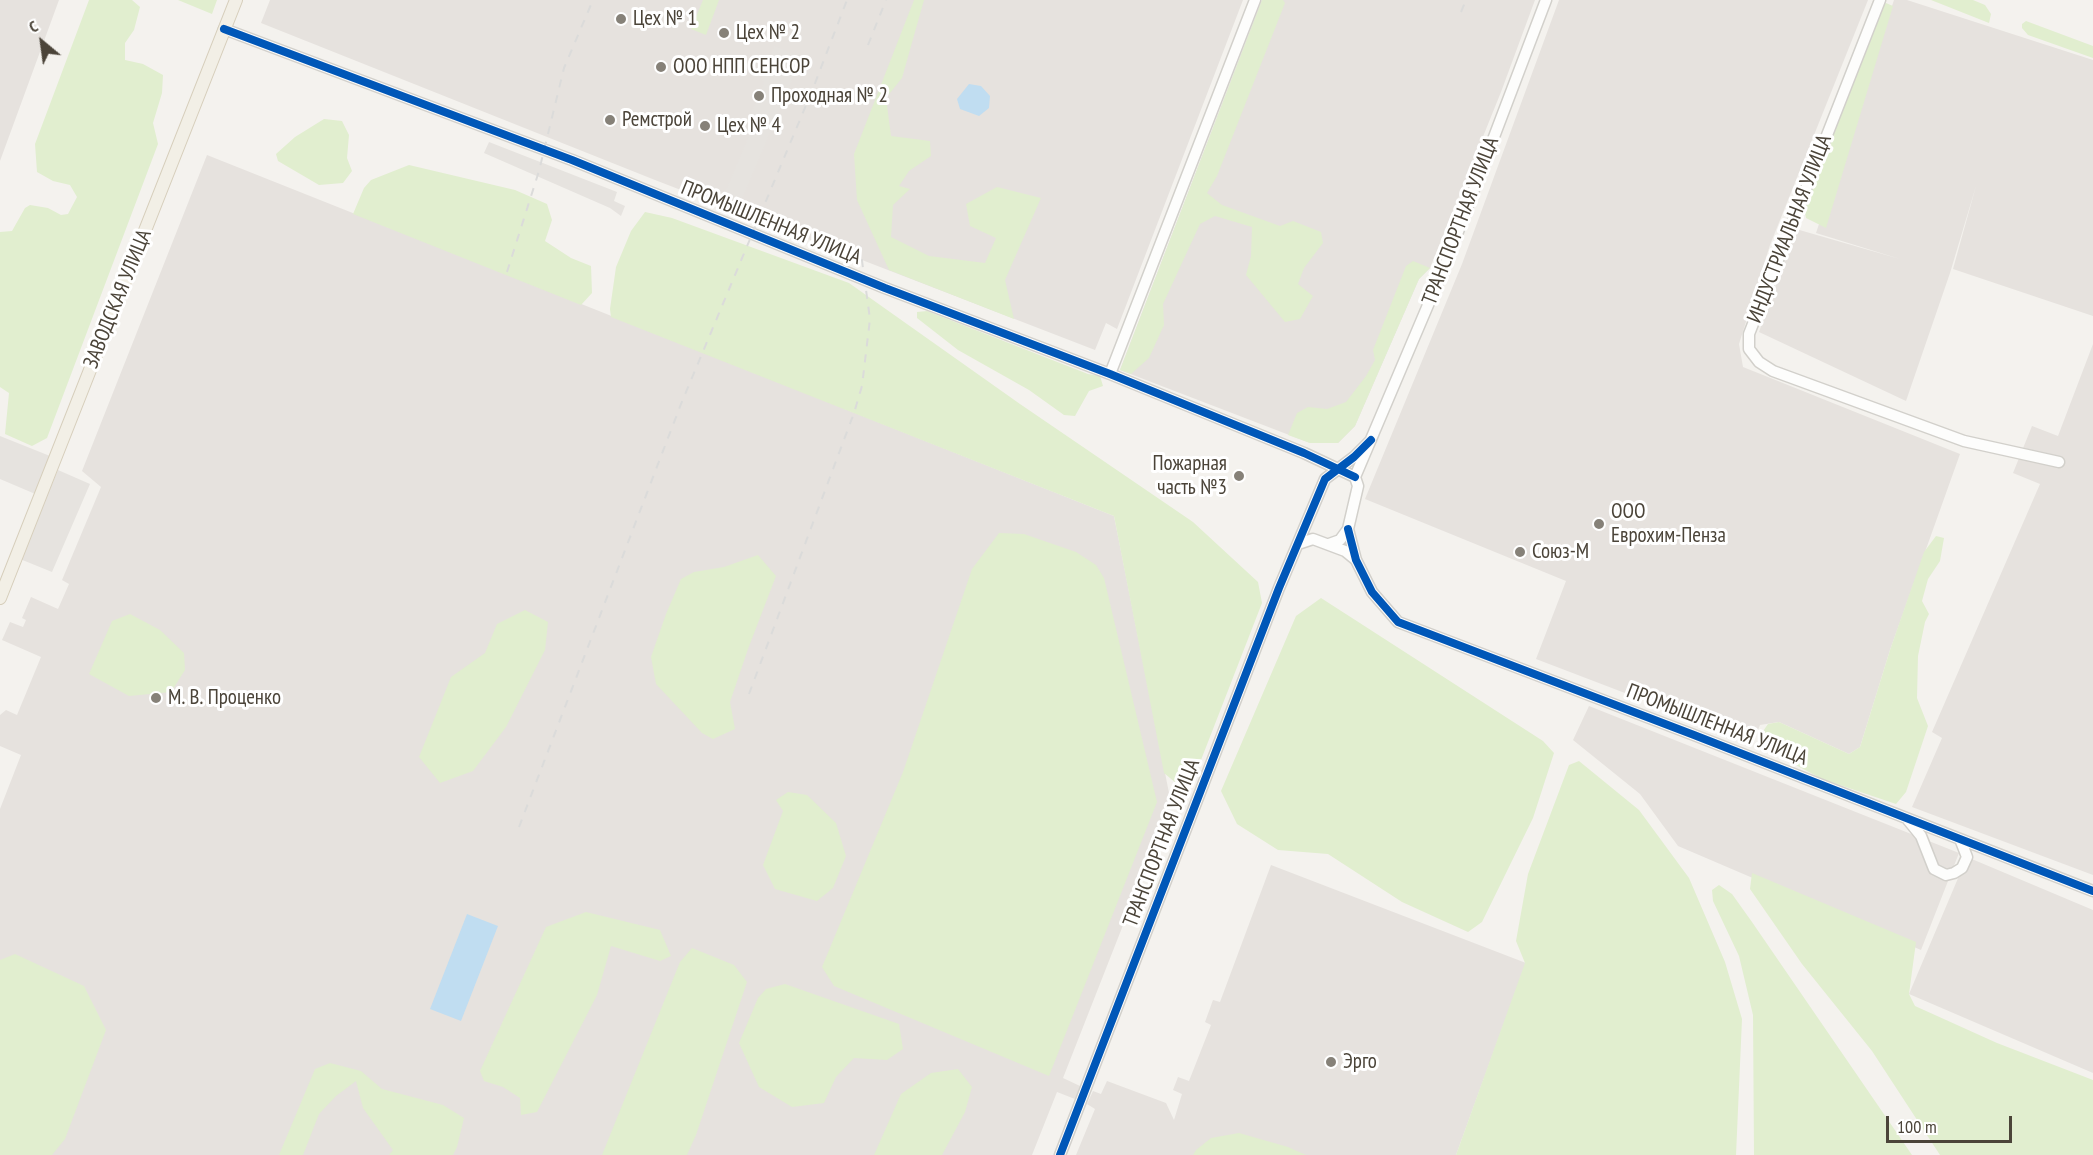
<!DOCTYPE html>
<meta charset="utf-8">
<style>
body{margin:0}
#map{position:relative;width:2093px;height:1155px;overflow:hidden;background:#f4f2ee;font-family:"PT Sans Narrow",sans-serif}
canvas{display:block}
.north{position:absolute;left:12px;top:12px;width:60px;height:60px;-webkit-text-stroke:4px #fff;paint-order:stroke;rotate:331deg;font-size:16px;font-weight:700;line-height:24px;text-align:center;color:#4b4439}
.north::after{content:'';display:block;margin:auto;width:21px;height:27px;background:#4b4439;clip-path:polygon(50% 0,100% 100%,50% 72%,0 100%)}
.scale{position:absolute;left:1886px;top:1116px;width:126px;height:27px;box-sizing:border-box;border:3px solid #4b4439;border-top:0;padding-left:8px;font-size:18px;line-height:21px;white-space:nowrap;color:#4b4439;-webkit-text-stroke:4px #fff;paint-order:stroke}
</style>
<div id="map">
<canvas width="2093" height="1155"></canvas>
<div class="north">С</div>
<div class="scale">100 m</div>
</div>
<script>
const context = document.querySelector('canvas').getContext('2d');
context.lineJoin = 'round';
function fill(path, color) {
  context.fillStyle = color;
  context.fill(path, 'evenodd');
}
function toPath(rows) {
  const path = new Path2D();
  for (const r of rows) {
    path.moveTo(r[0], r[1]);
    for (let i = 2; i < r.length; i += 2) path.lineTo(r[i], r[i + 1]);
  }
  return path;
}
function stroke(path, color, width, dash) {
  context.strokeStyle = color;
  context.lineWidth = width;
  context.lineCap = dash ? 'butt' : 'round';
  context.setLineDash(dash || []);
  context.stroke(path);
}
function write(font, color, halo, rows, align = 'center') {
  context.font = font + ' "PT Sans Narrow",sans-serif';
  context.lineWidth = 6;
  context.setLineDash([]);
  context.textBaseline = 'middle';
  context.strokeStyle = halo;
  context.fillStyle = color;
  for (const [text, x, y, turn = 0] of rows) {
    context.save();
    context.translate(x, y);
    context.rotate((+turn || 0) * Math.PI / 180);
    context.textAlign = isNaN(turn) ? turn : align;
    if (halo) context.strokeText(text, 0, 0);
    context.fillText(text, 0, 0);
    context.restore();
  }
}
fill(toPath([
 [0,0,59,0,0,161],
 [270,0,1243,0,1117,329,1106,323,1095,350,655,180,261,23],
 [1262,0,1535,0,1501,92,1430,268,1419,279,1355,426,1338,443,1310,443,1120,370],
 [1559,0,1868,0,1770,245,1739,344,1743,367,1960,454,1890,650,1860,747,1849,754,1779,722,1760,725,1753,742,1536,659,1566,581,1365,499,1462,264],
 [1894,0,1907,0,2093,60,2093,316,1953,269,1976,186,1950,273,1906,401,1759,332,1796,229,1900,259,1816,233],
 [207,155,1114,516,1171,803,1063,1078,1080,1086,1078,1092,1075,1099,1057,1092,1032,1155,0,1155,0,809,21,755,0,746,0,715,6,710,17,715,41,657,2,640,10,622,23,627,26,620,22,618,31,597,58,609,69,584,62,580,101,487,82,471],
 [2093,344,2093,875,1912,807,1942,738,1932,732,2040,484,2013,473,2032,426,2058,436],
 [1589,706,1959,853,1921,950,1678,846,1640,794,1573,740],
 [1967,857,2093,910,2093,1073,1909,994],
 [1271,865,1526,963,1456,1155,1076,1155,1095,1109,1087,1104,1093,1091,1101,1094,1107,1081,1166,1103,1174,1120,1182,1094,1173,1090,1178,1077,1189,1081,1211,1025,1205,1022,1213,1000,1220,1002]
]), '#e6e2de');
fill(toPath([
 [89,0,132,0,140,7,134,30,125,43,125,60,143,64,163,75,162,93,153,123,158,144,47,438,32,446,5,434,9,393,0,387,0,232,12,231,25,208,30,205,48,208,61,215,68,214,77,197,70,185,53,181,37,172,35,144],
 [178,0,217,0,212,14],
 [703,0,719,0,706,35,691,29],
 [914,0,924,0,902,78,886,98,891,136,930,141,931,156,909,171,899,186,910,189,893,205,891,237,929,256,985,263,996,238,970,226,966,204,997,187,1041,198,1005,280,1014,319,889,270,857,200,854,154],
 [1262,0,1283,0,1285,3,1217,176,1207,193,1222,205,1280,226,1293,221,1321,232,1323,243,1304,268,1298,284,1313,296,1300,319,1285,322,1246,275,1251,256,1252,227,1215,216,1200,224,1163,304,1164,325,1149,358,1131,374,1120,370],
 [1931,0,1973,0,1985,5,1991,14,1989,23],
 [1886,3,1893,6,1826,228,1806,218,1804,207,1881,6],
 [2026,21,2093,46,2093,58,2028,35,2022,28,2022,24],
 [324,119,342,121,349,135,347,158,352,171,343,183,319,185,278,161,276,154,295,137],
 [409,165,515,190,547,204,552,220,545,241,571,258,591,266,592,293,581,305,353,214,364,188,371,180],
 [645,212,672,218,849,283,1020,404,1193,522,1258,582,1262,603,1194,778,1182,788,1164,773,1114,516,611,317,610,309,616,267,631,231],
 [1413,261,1430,268,1419,279,1355,426,1338,443,1310,443,1288,435,1297,413,1308,407,1327,409,1346,402,1366,376,1375,360,1373,350,1406,266],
 [927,311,1088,374,1100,376,1103,386,1089,391,1075,416,1064,415,1029,390,958,350,917,318,917,312],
 [999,533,1024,534,1076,552,1096,565,1104,578,1157,802,1049,1076,834,986,822,967,903,772,972,569],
 [1936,536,1944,538,1940,561,1928,579,1922,601,1929,614,1925,622,1918,656,1917,698,1928,726,1906,792,1896,804,1822,779,1764,748,1759,737,1768,724,1779,722,1849,754,1860,747,1890,650,1924,552],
 [758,555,776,576,748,649,730,702,735,729,713,739,702,733,656,684,651,657,666,614,681,579,694,572,724,567],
 [1321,598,1543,741,1554,753,1533,818,1482,922,1468,932,1402,902,1328,854,1278,850,1237,824,1221,791,1296,616],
 [525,610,548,622,545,650,506,727,473,771,440,783,419,757,451,677,485,653,497,624],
 [130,614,160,630,184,653,185,670,171,692,129,696,89,674,112,621],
 [1579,761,1639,810,1689,878,1725,962,1742,1019,1736,1155,1456,1155,1525,963,1516,941,1528,874,1569,765],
 [788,792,807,795,836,823,846,856,833,888,817,901,775,889,763,865,783,811,776,800],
 [1752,873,1916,942,1909,994,1915,1006,1997,1043,2093,1080,2093,1155,1940,1155,1872,1051,1802,964,1750,889],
 [1719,885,1732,894,1752,922,1912,1155,1754,1155,1753,1015,1739,956,1713,901,1712,890],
 [586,912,660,930,671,956,660,961,611,946,597,995,537,1112,521,1115,520,1098,503,1087,484,1081,480,1071,546,927],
 [692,948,734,965,747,982,696,1135,687,1155,602,1155,680,962],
 [15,954,84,986,106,1030,65,1139,52,1155,0,1155,0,960],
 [785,984,899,1024,903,1049,887,1060,854,1058,836,1077,824,1103,792,1107,759,1087,739,1043,758,998,766,989],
 [330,1063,361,1071,382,1089,443,1105,464,1118,457,1147,453,1155,389,1155,393,1150,363,1108,356,1081,336,1096,319,1114,303,1155,279,1155,315,1069],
 [958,1069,972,1087,965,1112,942,1155,874,1155,901,1094,931,1073],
 [1239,1133,1288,1147,1306,1155,1193,1155,1196,1150,1211,1138]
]), '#e1eecf');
fill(toPath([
 [774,46,802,57,738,209,721,202,749,135,743,132,764,82,760,80],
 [489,142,617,192,614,201,625,206,621,216,610,208,484,153],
 [0,436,55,458,40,496,0,479],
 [58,470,90,484,52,572,20,559]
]), '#e6e3df');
fill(toPath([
 [969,84,981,86,990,96,989,108,979,116,960,109,957,99],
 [467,914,498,926,461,1021,430,1009]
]), '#c0ddf1');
const minor = toPath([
 [1880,0,1749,334,1749,349,1759,362,1773,371,1964,441,2059,462],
 [224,29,572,160,885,288,1110,374,1304,453,1355,477],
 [1110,374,1255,0],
 [1348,529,1356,560,1372,592,1398,622,1694,735,2093,891],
 [1298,544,1313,539,1345,551,1356,560],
 [1329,544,1340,540,1348,529,1358,486,1355,477,1448,258,1546,0],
 [1908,820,1921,836,1934,869,1946,875,1954,873,1962,868,1967,857,1960,839],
 [1060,1155,1279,588,1325,479,1354,457,1371,440]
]);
const major = toPath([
 [0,598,236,0]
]);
stroke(minor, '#d2d0cb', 13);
stroke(major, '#d6cebb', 14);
stroke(minor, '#fdfdfc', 10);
stroke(major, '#f2efe6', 12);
stroke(toPath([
 [1461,12,1466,0],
 [868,45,886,0],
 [507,272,539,171,564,68,593,0],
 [749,694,854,413,862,386,870,319,860,246],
 [519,827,681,404,812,91,847,0]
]), '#dbdbda', 2, [8, 8]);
stroke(toPath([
 [224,29,572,160,885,288,1110,374,1304,453,1355,477],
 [1348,529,1356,560,1372,592,1398,622,1694,735,2093,891],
 [1060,1155,1279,588,1325,479,1354,457,1371,440]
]), '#0057b8', 8);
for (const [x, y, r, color] of [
 [621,19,6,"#868178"],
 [724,33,6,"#868178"],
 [661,67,6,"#868178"],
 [759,96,6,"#868178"],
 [610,120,6,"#868178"],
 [705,126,6,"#868178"],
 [1239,476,6,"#868178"],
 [1599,524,6,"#868178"],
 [1520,552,6,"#868178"],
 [156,698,6,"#868178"],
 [1331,1062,6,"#868178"]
]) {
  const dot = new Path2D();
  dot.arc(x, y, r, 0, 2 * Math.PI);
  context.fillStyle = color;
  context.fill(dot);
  stroke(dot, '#fff', 2);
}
write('21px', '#4b4439', '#fff', [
 ["Цех № 1",633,19],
 ["Цех № 2",736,33],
 ["ООО НПП СЕНСОР",673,67],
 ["Проходная № 2",771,96],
 ["Ремстрой",622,120],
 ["Цех № 4",717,126],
 ["Пожарная",1227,464,"right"],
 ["часть №3",1227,488,"right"],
 ["ООО",1611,512],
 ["Еврохим-Пенза",1611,536],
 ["Союз-М",1532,552],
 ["М. В. Проценко",168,698],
 ["Эрго",1343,1062]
], 'left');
write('21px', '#4b4439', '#fff', [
 ["ТРАНСПОРТНАЯ УЛИЦА",1461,221,-69],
 ["ПРОМЫШЛЕННАЯ УЛИЦА",771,223,22],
 ["ИНДУСТРИАЛЬНАЯ УЛИЦА",1790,229,-69],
 ["ЗАВОДСКАЯ УЛИЦА",118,299,-68],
 ["ПРОМЫШЛЕННАЯ УЛИЦА",1717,725,21],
 ["ТРАНСПОРТНАЯ УЛИЦА",1162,843,-69]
]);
</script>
